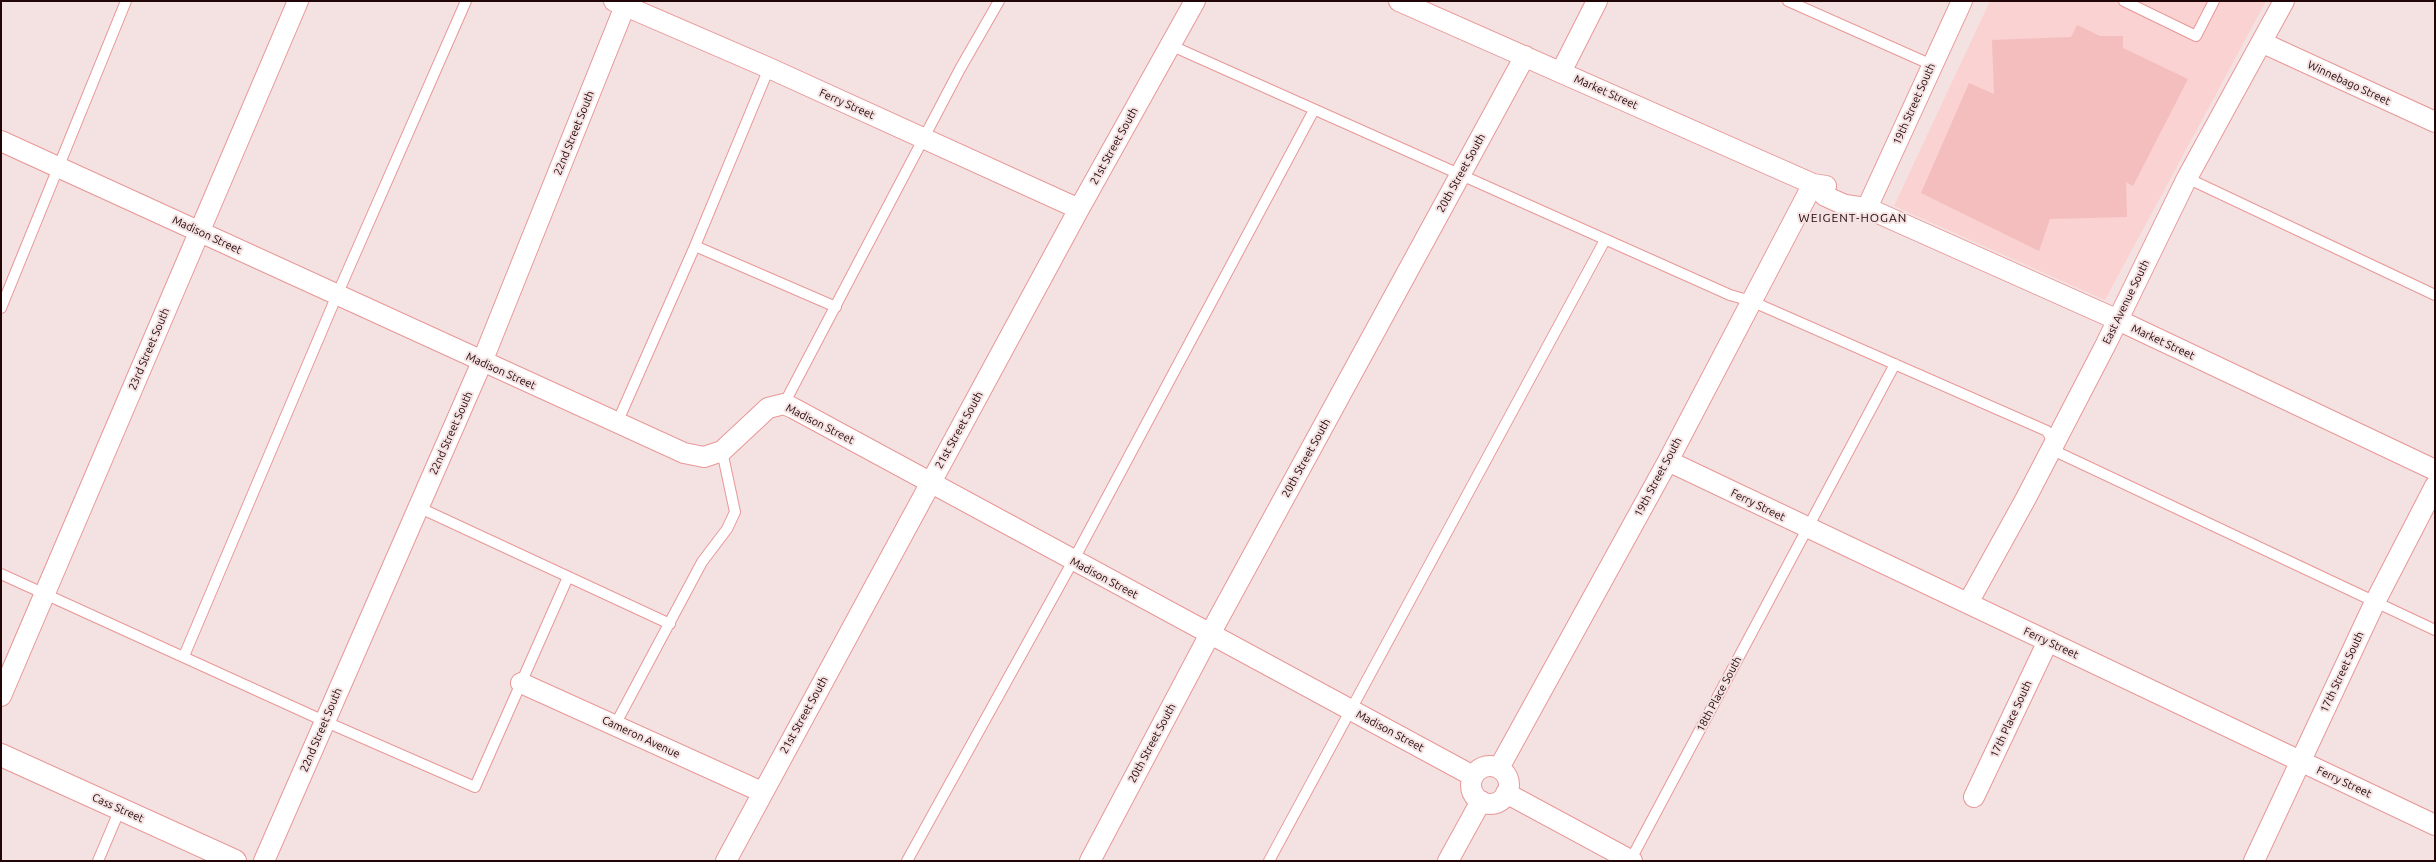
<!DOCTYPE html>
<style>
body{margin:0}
#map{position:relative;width:2436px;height:862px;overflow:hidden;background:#f4e2e2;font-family:Ubuntu,sans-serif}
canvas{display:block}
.frame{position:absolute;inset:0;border:2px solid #210507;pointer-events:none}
</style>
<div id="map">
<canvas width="2436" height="862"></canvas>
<div class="frame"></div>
</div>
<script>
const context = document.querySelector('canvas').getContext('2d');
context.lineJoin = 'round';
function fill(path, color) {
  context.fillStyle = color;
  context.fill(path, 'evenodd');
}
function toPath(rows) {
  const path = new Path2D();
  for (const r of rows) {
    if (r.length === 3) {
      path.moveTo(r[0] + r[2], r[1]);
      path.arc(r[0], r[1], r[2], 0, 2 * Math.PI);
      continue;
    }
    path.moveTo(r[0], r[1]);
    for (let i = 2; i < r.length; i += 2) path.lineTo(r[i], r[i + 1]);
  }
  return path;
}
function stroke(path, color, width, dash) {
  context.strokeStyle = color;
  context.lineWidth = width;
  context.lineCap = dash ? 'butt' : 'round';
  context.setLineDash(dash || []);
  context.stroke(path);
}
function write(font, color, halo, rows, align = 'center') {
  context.font = font + ' Ubuntu,sans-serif';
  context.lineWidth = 4;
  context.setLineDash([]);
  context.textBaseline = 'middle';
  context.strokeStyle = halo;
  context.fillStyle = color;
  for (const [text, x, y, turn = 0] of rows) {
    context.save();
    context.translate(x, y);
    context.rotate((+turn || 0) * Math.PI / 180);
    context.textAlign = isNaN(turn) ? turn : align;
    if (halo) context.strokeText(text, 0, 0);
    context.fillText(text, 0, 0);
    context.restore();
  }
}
fill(toPath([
 [1990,1,2266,1,2105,300,1894,206]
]), '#f9d2d1');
fill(toPath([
 [2077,25,2100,36,2123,36,2123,48,2188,79,2133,186,2126,182,2127,217,2050,219,2039,251,1921,193,1969,83,1994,94,1992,40,2071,37]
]), '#f3bebd');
const lane = toPath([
 [1788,1,1932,65],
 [2124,1,2196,36,2214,1],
 [1170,45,1730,295,1751,301,2047,431,2059,453,2435,630],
 [2187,178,2435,295],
 [695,246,836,307],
 [1,308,126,1],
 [784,404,960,69,999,1],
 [617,423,695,246,769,68],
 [418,507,670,624],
 [1,574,324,721,475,787,568,577],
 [184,656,337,295,466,1],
 [615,725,702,562,727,529,735,512,722,451],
 [98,861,120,809],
 [907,861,1073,561,1314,110],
 [1269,861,1605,240],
 [1630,861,1895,364]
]);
const street = toPath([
 [614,1,769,68,1079,209],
 [1399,1,1813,184,1826,186],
 [2263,43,2435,122],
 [1561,72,1597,1],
 [1,141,684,453,704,457,722,451,768,408,784,404,793,408,1473,776],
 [1813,184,1825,196,1845,205,1867,208,2118,320,2435,470],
 [1867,208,1962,1],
 [1668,461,2435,825],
 [1968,603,2025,500,2106,344,2187,178,2284,1],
 [521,683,762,792],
 [1,696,298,1],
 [1490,785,19],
 [1499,768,1668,461,1813,184],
 [1506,793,1632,861],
 [1974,797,2048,641],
 [264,861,482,362,627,1],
 [726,861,1079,209,1195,1],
 [1090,861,1210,634,1525,56],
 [1448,861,1481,801],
 [2254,861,2375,602,2435,486]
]);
const secondary = toPath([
 [1,755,235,861]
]);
stroke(lane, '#e99797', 12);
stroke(street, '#e99797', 22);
stroke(secondary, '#e99797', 24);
stroke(lane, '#fff', 10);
stroke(street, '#fff', 20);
stroke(secondary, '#fff', 22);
write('11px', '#210507', '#f4e2e2', [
 ["Winnebago Street",2349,83,25],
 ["Market Street",1606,92,24],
 ["Ferry Street",847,104,24],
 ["19th Street South",1914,104,-66],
 ["22nd Street South",574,133,-68],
 ["21st Street South",1114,146,-61],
 ["20th Street South",1461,173,-61],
 ["Madison Street",207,235,25],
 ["East Avenue South",2126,302,-64],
 ["Market Street",2163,342,25],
 ["23rd Street South",149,349,-67],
 ["Madison Street",501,371,24],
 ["Madison Street",820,424,27],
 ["21st Street South",959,430,-61],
 ["22nd Street South",451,433,-66],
 ["20th Street South",1306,458,-61],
 ["19th Street South",1658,477,-62],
 ["Ferry Street",1758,505,26],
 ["Madison Street",1104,578,28],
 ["Ferry Street",2051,643,25],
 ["17th Street South",2342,672,-65],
 ["18th Place South",1719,694,-62],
 ["21st Street South",804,715,-61],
 ["17th Place South",2011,719,-65],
 ["22nd Street South",321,730,-67],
 ["Madison Street",1390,731,28],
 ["Cameron Avenue",641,737,25],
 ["20th Street South",1152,743,-62],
 ["Ferry Street",2344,782,25],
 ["Cass Street",118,808,24]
]);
context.letterSpacing = '1px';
write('12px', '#210507', '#f4e2e2', [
 ["WEIGENT-HOGAN",1853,218]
]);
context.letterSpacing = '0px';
</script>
